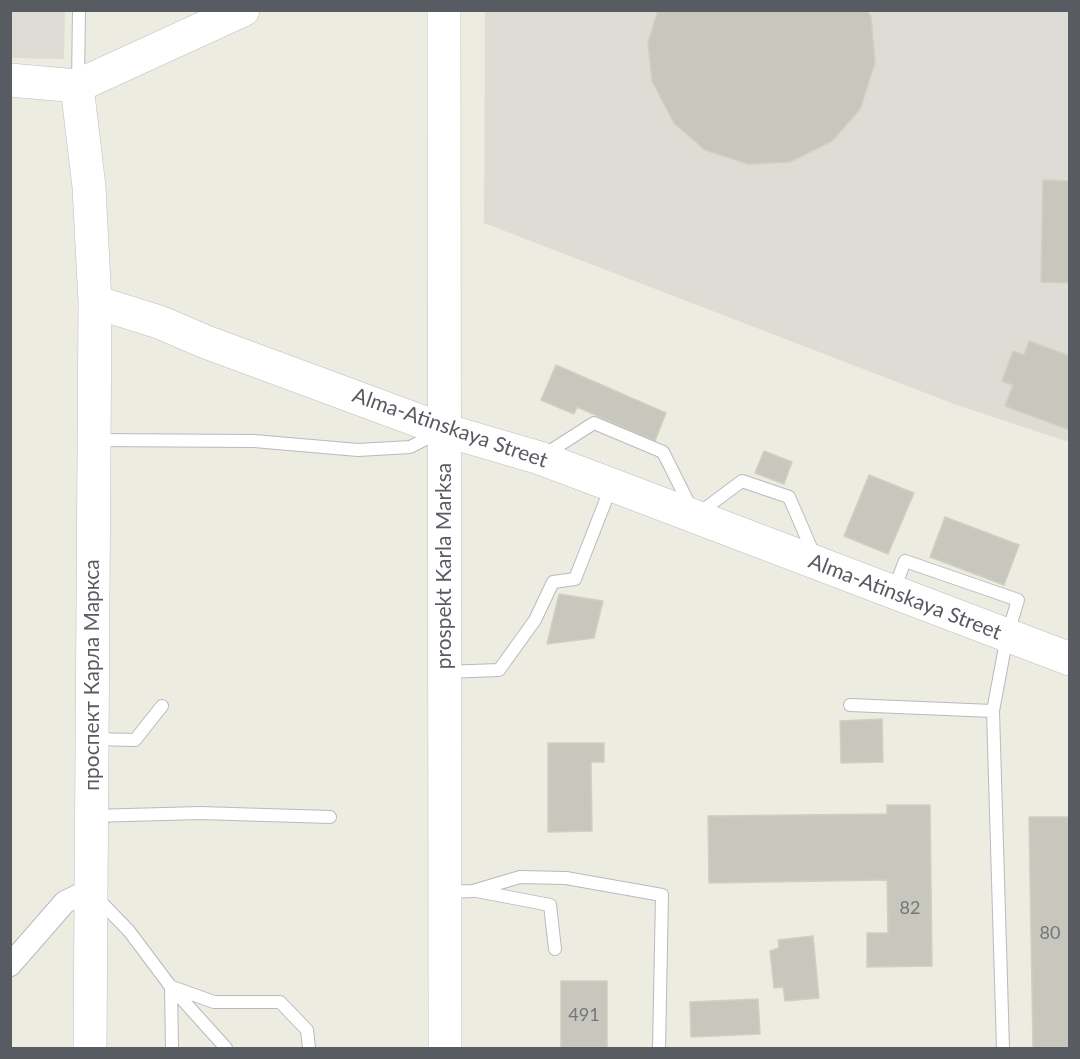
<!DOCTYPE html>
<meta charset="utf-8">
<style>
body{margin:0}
#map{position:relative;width:1080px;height:1059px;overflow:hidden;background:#ecece1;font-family:Lato,sans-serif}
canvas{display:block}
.frame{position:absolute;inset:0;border:12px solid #595b62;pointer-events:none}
</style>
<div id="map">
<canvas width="1080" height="1059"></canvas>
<div class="frame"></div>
</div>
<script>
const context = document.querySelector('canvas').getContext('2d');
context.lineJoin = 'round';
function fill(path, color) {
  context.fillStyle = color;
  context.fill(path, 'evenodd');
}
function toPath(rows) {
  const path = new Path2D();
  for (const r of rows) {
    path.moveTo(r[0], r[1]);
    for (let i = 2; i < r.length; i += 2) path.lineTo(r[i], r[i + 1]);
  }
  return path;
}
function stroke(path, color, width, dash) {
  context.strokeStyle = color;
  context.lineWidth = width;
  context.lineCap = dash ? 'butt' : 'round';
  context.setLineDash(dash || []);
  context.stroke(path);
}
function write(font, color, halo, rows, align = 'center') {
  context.font = font + ' Lato,sans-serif';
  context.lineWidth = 5;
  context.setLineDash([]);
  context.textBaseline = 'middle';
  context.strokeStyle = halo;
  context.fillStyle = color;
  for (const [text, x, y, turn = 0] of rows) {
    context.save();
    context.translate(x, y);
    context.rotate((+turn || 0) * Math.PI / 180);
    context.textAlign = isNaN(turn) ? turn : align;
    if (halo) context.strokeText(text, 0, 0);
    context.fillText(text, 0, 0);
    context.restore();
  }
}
fill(toPath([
 [11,10,65,11,64,59,11,58],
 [485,11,1069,11,1069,442,954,404,484,223]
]), '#ddddd5');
const building = toPath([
 [658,10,867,10,871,17,875,63,860,109,832,141,790,162,748,164,705,150,674,123,652,81,648,43,658,10],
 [1043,180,1070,181,1070,283,1041,282,1043,180],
 [1029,341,1070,356,1070,430,1005,406,1013,385,1002,381,1013,351,1024,355,1029,341],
 [556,365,666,413,655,441,577,407,574,414,541,400,556,365],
 [764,451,792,462,784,484,755,473,764,451],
 [869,475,914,493,888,554,844,536,869,475],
 [945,517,1019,545,1004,585,930,557,945,517],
 [559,594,603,601,594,638,547,644,559,594],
 [882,719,883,762,841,763,840,721,882,719],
 [548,743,604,743,604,762,591,762,592,831,548,832,548,743],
 [887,805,930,805,932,966,867,967,867,933,888,933,887,880,709,883,708,816,887,814,887,805],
 [1029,817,1070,817,1070,1048,1033,1048,1029,817],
 [813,936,819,998,785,1001,783,987,774,988,770,951,779,948,778,940,813,936],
 [561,981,607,981,607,1048,561,1048,561,981],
 [758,999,760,1034,691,1037,690,1002,758,999]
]);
fill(building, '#c7c7bd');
stroke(building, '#d1d0bf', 1.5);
const lane = toPath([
 [78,82,79,10],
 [95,440,254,441,358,450,410,447,438,433],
 [544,455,594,423,663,452,695,516,742,481,789,497,815,557],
 [893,592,905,561,1018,600,1007,636,993,711,1003,1048],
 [444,672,499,670,535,620,553,582,575,579,611,487],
 [850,705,993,711],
 [93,739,135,740,162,706],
 [92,816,200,813,330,817],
 [477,891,550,905,555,949],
 [447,892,473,891,520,877,566,878,662,895,659,1048],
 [96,897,129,931,171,987,226,1048],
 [171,987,172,1048],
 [172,987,214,1002,280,1002,307,1030,309,1048]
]);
const street = toPath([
 [10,965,65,902,90,890]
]);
const secondary = toPath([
 [444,10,445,1048],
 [10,80,77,86,243,10],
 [77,86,89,187,95,302,90,1048],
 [95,302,159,322,206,342,444,430,540,458,612,485,1070,659]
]);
stroke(lane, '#b9b9c0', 14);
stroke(street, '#b9b9c0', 24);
stroke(secondary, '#bcbdc5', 34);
stroke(lane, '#fff', 12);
stroke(street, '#fff', 22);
stroke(secondary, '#fff', 33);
write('18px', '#747679', null, [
 ["82",910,908],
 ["80",1050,933],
 ["491",584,1015]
]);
write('21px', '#595b62', '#fff', [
 ["Alma-Atinskaya Street",450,428,19],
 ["prospekt Karla Marksa",444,566,-90],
 ["Alma-Atinskaya Street",905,597,21],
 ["проспект Карла Маркса",92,675,-90]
]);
</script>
